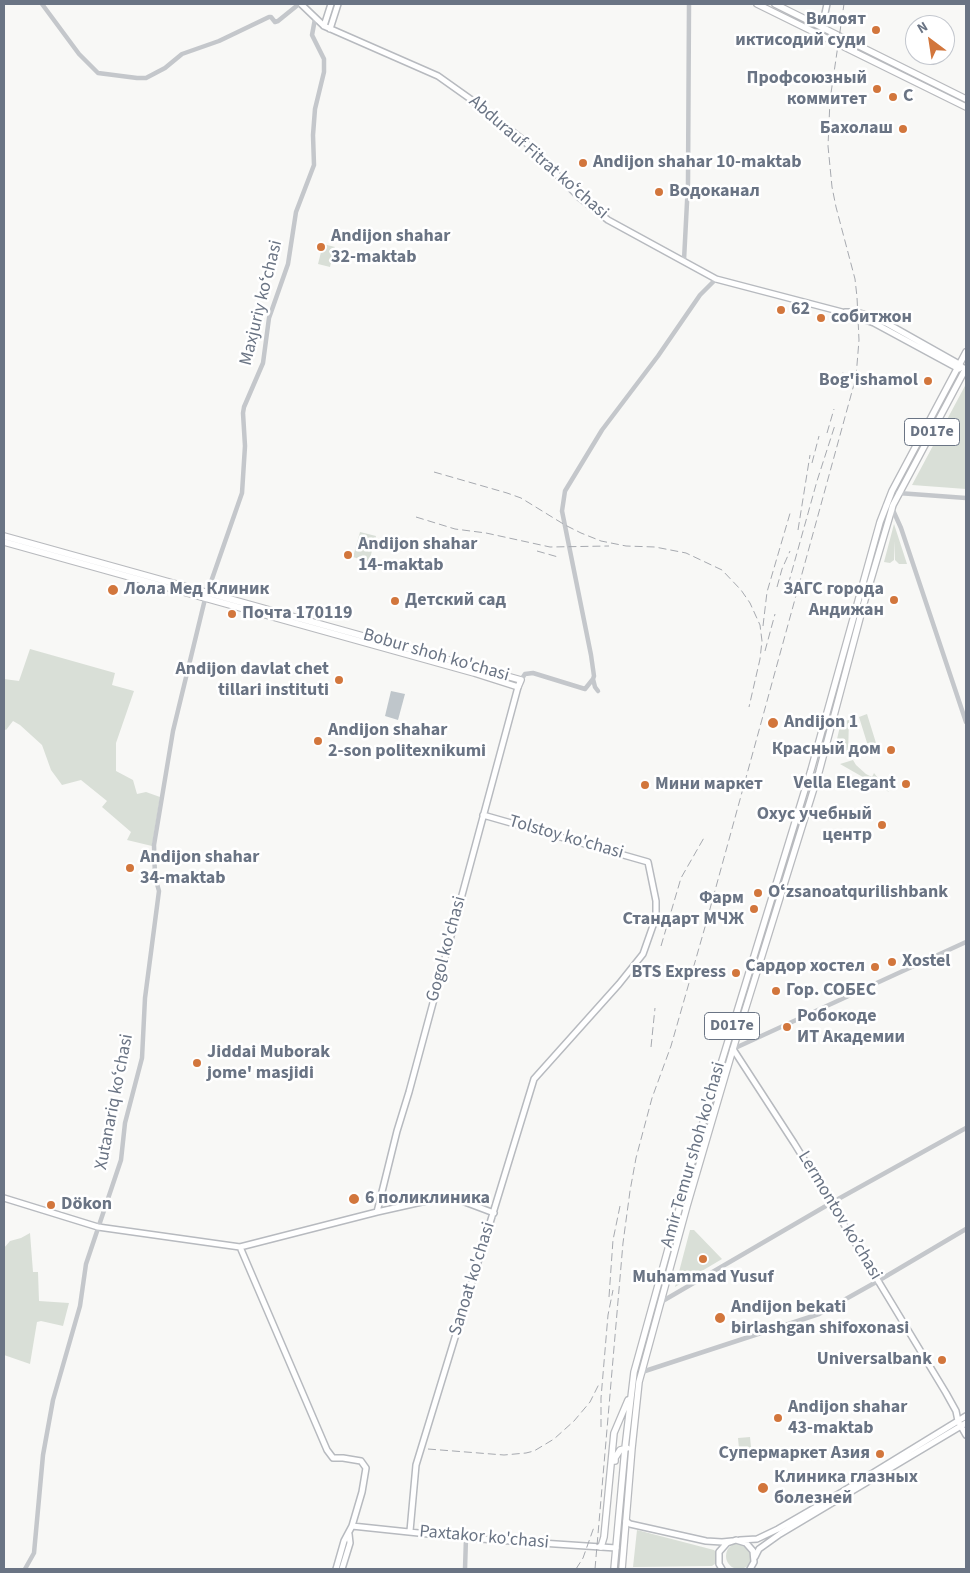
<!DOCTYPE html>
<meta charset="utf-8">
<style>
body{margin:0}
#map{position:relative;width:970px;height:1573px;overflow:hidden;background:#f8f8f6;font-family:"Source Sans 3",sans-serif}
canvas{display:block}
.frame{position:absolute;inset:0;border:5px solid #6a7484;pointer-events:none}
.north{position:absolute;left:905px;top:15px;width:50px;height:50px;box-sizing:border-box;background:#fff;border:1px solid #c3c7ce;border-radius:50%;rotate:329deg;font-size:14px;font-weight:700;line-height:20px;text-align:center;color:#6a7484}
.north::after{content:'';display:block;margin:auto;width:18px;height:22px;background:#d2763c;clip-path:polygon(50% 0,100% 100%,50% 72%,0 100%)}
</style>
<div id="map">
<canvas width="970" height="1573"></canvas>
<div class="frame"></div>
<div class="north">N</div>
</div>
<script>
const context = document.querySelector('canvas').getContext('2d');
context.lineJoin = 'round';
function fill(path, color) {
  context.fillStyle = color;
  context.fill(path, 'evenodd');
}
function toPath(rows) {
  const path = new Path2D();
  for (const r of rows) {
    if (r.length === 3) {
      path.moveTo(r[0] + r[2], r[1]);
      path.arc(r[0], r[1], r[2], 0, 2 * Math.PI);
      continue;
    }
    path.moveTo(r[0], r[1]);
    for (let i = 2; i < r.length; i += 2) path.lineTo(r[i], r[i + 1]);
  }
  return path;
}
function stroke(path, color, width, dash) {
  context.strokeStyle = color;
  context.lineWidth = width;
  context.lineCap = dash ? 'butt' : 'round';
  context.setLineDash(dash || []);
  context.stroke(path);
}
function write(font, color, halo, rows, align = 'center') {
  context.font = font + ' "Source Sans 3",sans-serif';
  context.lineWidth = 5;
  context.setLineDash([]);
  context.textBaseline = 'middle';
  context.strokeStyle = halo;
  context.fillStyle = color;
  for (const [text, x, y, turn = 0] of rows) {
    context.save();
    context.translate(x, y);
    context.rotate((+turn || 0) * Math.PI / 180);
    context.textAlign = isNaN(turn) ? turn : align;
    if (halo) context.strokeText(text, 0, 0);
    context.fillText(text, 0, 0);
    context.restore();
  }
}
fill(toPath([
 [323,244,335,247,330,267,318,264],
 [966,384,966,489,912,485],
 [894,524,907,564,899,564,895,560,895,541,894,560,890,563,884,562],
 [360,532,376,536,369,562,353,557],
 [30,649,115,673,112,685,134,691,116,743,116,771,133,780,137,794,146,792,160,797,152,846,127,840,131,832,102,807,107,801,81,780,62,785,51,770,42,745,20,725,13,721,6,730,4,729,4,679,19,681],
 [867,714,876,743,868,746,859,717],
 [849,720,848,754,833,756,841,722],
 [853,760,856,765,866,774,872,777,874,773,889,792,840,764],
 [690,1230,694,1230,722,1259,675,1287],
 [30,1233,33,1272,38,1272,39,1301,69,1303,63,1326,41,1321,37,1322,30,1364,4,1355,4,1248,10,1241,21,1238],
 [750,1437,752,1458,740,1459,738,1438],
 [637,1530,714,1550,718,1554,718,1562,712,1566,633,1567],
 [739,1556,13]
]), '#d9dfd7');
fill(toPath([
 [391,691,405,694,398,720,385,716]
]), '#bfc6cb');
const secondary = toPath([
 [301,4,324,26,438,76,476,103,523,140,579,197,608,220,716,279,842,312,874,323,959,369],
 [324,26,331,4],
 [822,27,827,4],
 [330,29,338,4],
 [845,312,856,312,867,315,888,324,959,364,965,370],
 [733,1049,794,1143,831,1203,946,1393,956,1411,958,1421,966,1435],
 [4,1198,98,1227,240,1247,377,1212,444,1197,454,1198,494,1213],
 [377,1212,397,1131,409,1092,518,687],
 [240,1247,327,1450,333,1458,343,1458,361,1461,366,1468,362,1492,352,1526,344,1541,336,1569],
 [626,1521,630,1524,706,1541,722,1542,732,1541],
 [352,1526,466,1538,616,1548],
 [410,1531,416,1465,534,1079,619,984,643,954,656,917,656,901,648,862,483,815],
 [740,1540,757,1539,778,1529,842,1492,966,1416],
 [755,1557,759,1549,780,1534,966,1423],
 [342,1569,350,1543,349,1534],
 [722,1569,719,1564,719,1552,727,1543,736,1540,746,1543,753,1551,754,1562,750,1569]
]);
const primary = toPath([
 [757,4,966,107],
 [775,4,966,99],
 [4,536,521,680,518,687,474,673,4,542],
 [615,1461,615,1458,620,1450,627,1448],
 [601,1547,604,1537,614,1433,628,1400],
 [614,1569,625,1448,634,1372,702,1126,811,770,880,522,892,491,966,352],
 [622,1569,632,1448,639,1382,687,1206,733,1049,819,772,864,603,893,505,966,368]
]);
stroke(secondary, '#b7babf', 8);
stroke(primary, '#b8babe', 8);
stroke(toPath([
 [42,4,79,54,98,73,137,78,146,78,165,68,182,54,219,41,269,17,271,17,275,22,278,21,299,4],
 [684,260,688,183,689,4],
 [898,493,966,498],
 [885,506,892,508,901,528,966,722],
 [593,679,595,687,598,691],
 [521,680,525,674,533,673,585,689,593,679,594,676,591,655,562,511,565,491,602,430,658,356,700,295,716,279],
 [733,1049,966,942],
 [661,1302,831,1203,966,1128],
 [642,1372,819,1314,878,1281,966,1229],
 [25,1569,34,1553,43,1455,53,1400,80,1306,86,1264,121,1160,125,1123,142,1058,145,998,159,891,155,877,154,845,173,731,205,599,242,493,245,446,243,413,244,407,263,363,269,318,288,264,296,212,314,165,313,135,315,109,324,72,324,59,312,35,315,19],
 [465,1569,466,1538]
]), '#c4c7cb', 4.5);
stroke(secondary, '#fff', 5);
stroke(primary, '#fff', 5.5);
stroke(toPath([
 [840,384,843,372],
 [827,433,834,409],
 [812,463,819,436],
 [434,472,507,493,521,498,565,525,581,533,601,541,626,546,655,547,686,553,722,570,741,590,750,603,760,625,762,641,760,659,749,707],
 [416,517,455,529,486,533,550,547,609,546],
 [798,530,810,455],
 [537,551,558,557],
 [777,587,782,569,790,551],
 [785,596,817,481,835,425],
 [763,626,767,592,791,510],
 [765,651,775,614],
 [661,946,681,878,705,836],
 [651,1047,655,1008],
 [609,1297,613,1240,620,1206],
 [601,1427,601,1398,608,1315,613,1290],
 [428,1449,504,1455,526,1453,534,1451,554,1439,574,1421,590,1402,600,1382],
 [576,1569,583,1558,594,1527],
 [595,1569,623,1243,630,1191,636,1158,652,1098,671,1046,705,927,856,377,859,340,857,297,855,279,836,207,832,187,828,146,830,100,844,4]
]), '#a6a9af', 1, [8, 4]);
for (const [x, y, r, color] of [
 [876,30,5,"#d2763c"],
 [877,89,5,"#d2763c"],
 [893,97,5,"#d2763c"],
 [903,129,5,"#d2763c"],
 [583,163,5,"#d2763c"],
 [659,192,5,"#d2763c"],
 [321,247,5,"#d2763c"],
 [781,310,5,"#d2763c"],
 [821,318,5,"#d2763c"],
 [928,381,5,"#d2763c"],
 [348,555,5,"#d2763c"],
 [113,590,6,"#d2763c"],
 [894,600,5,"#d2763c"],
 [395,601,5,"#d2763c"],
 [232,614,5,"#d2763c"],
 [339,680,5,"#d2763c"],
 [773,723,6,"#d2763c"],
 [318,741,5,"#d2763c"],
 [891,750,5,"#d2763c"],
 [906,784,5,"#d2763c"],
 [645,785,5,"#d2763c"],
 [882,825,5,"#d2763c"],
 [130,868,5,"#d2763c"],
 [758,893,5,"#d2763c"],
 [754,909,5,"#d2763c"],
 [892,962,5,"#d2763c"],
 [875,967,5,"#d2763c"],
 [736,973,5,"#d2763c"],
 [776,991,5,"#d2763c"],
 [787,1027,5,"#d2763c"],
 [197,1063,5,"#d2763c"],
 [354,1199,6,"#d2763c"],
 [51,1205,5,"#d2763c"],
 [703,1259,5,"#d2763c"],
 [720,1318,6,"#d2763c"],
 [942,1360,5,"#d2763c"],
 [778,1418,5,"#d2763c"],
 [880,1454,5,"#d2763c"],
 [763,1488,6,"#d2763c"]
]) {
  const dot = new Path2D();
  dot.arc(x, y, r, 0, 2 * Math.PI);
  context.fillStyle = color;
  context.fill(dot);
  stroke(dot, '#fff', 2);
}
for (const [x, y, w] of [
 [932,432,55],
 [732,1026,55]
]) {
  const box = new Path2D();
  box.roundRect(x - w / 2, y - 13.5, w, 27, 4);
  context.fillStyle = '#fff';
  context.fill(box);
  stroke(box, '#6a7484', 1);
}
write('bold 16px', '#6a7484', null, [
 ["D017e",932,432],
 ["D017e",732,1026]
]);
write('bold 18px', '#6a7484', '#fff', [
 ["Вилоят",866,20,"right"],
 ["иктисодий суди",866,41,"right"],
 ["Профсоюзный",867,79,"right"],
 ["коммитет",867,100,"right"],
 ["С",903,97],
 ["Бахолаш",893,129,"right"],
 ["Andijon shahar 10-maktab",593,163],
 ["Водоканал",669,192],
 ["Andijon shahar",331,237],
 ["32-maktab",331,258],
 ["62",791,310],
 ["собитжон",831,318],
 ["Bog'ishamol",918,381,"right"],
 ["Andijon shahar",358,545],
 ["14-maktab",358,566],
 ["Лола Мед Клиник",124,590],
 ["ЗАГС города",884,590,"right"],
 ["Андижан",884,611,"right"],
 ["Детский сад",405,601],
 ["Почта 170119",242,614],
 ["Andijon davlat chet",329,670,"right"],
 ["tillari instituti",329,691,"right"],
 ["Andijon 1",784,723],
 ["Andijon shahar",328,731],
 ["2-son politexnikumi",328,752],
 ["Красный дом",881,750,"right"],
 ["Vella Elegant",896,784,"right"],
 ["Мини маркет",655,785],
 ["Охус учебный",872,815,"right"],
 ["центр",872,836,"right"],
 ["Andijon shahar",140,858],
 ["34-maktab",140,879],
 ["Oʻzsanoatqurilishbank",768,893],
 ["Фарм",744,899,"right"],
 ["Стандарт МЧЖ",744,920,"right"],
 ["Xostel",902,962],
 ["Сардор хостел",865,967,"right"],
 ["BTS Express",726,973,"right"],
 ["Гор. СОБЕС",786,991],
 ["Робокоде",797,1017],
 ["ИТ Академии",797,1038],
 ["Jiddai Muborak",207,1053],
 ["jome' masjidi",207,1074],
 ["6 поликлиника",365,1199],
 ["Dökon",61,1205],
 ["Muhammad Yusuf",703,1278,"center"],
 ["Аndijon bekati",731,1308],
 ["birlashgan shifoxonasi",731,1329],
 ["Universalbank",932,1360,"right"],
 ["Andijon shahar",788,1408],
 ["43-maktab",788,1429],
 ["Супермаркет Азия",870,1454,"right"],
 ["Клиника глазных",774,1478],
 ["болезней",774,1499]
], 'left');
write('18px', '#6a7484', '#fff', [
 ["Abdurauf Fitrat koʻchasi",538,158,41],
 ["Maxjuriy koʻchasi",262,303,-76],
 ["Bobur shoh ko'chasi",436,656,16],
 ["Tolstoy ko'chasi",566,838,16],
 ["Gogol ko'chasi",447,949,-75],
 ["Xutanariq koʻchasi",115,1102,-79],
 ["Amir Temur shoh ko'chasi",694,1155,-74],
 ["Lermontov ko’chasi",839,1216,59],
 ["Sanoat ko'chasi",473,1279,-73],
 ["Paxtakor ko'chasi",484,1538,5]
]);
</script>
